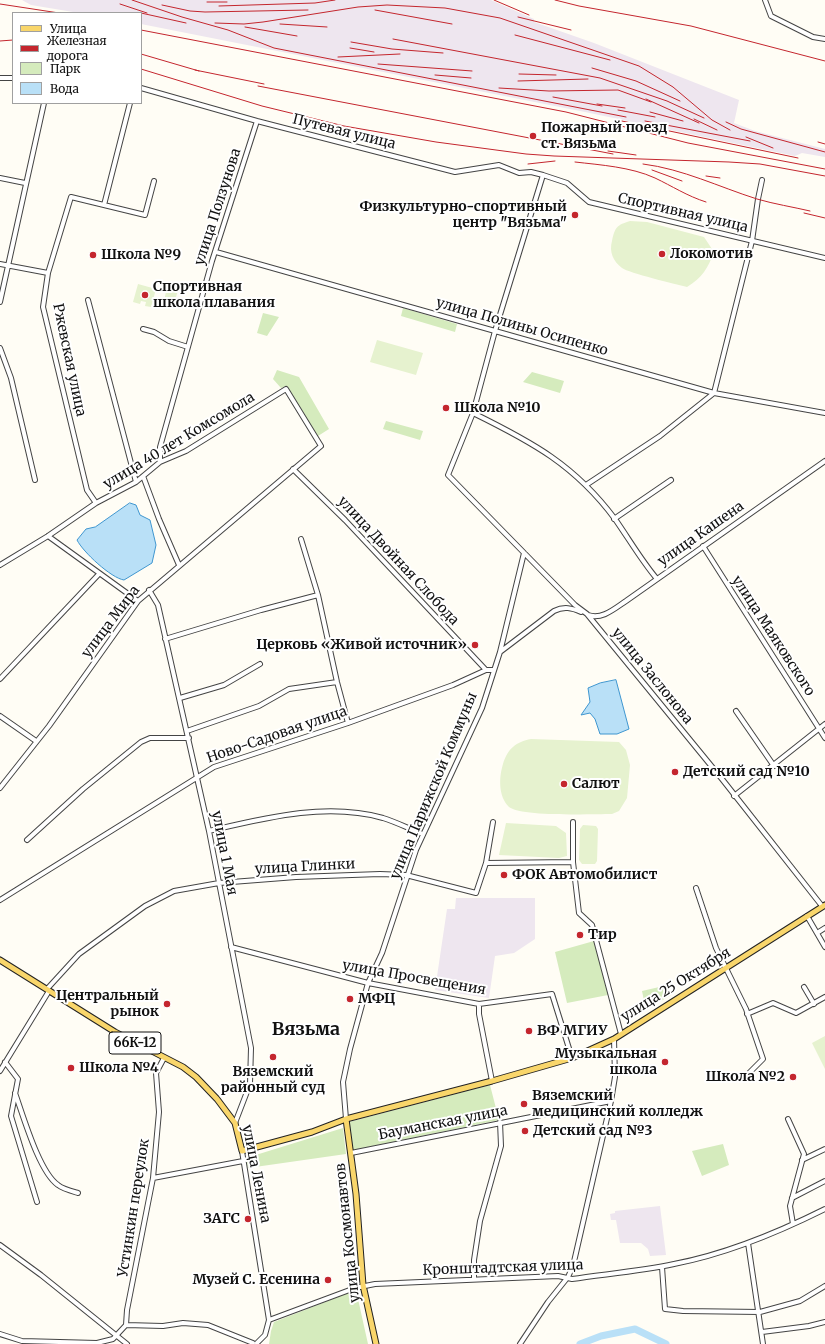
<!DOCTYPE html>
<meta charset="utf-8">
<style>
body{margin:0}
#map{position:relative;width:825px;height:1344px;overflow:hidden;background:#fffdf5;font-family:Merriweather,serif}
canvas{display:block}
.legend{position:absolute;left:12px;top:12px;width:130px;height:92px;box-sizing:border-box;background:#fff;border:1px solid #a0a0a0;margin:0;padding:5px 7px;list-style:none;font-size:12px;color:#111}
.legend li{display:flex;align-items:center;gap:8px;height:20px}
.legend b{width:20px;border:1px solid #a0a0a0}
</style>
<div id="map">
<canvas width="825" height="1344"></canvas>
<ul class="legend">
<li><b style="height:5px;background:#f9d66b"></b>Улица</li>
<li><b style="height:5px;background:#c4262e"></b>Железная дорога</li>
<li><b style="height:11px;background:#d5ebbd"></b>Парк</li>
<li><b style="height:11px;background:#b9e0f7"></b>Вода</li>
</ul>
</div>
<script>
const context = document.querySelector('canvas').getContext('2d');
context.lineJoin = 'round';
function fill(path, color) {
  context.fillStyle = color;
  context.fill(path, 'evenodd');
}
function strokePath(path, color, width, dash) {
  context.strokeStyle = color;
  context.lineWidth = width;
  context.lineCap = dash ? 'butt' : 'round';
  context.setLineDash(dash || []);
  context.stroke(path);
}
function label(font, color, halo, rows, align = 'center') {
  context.font = font + ' Merriweather,serif';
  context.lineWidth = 4;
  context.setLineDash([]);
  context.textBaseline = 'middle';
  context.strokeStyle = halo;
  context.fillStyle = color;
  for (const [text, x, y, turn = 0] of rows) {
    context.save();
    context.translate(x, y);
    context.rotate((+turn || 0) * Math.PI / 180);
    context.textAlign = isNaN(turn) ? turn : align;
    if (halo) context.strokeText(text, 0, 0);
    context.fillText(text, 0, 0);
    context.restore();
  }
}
const industrial = new Path2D(`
 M22 0H491L534 19V22L594 43 739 100 734 123 755 131 825 149V157L802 153 795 156 585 112 141 24V13H79L31 5Z
 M456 898H535V939L514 953 495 956 489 998 435 990 447 909H455Z
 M660 1206 666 1255 650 1256 648 1249 641 1243H620L616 1220H611L610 1214 615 1213V1211Z`);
const green = new Path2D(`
 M403 308 457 324 455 332 401 316Z
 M263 313 279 317 267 336 257 333Z
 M277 370 299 377 329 429 318 436 287 386 281 388 273 379Z
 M532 372 564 381 560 393 523 382Z
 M386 421 423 431 420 440 383 429Z
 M594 941 608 995 567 1003 555 952Z
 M668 985 671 995 646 1010 642 991Z
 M490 1085 499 1120 353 1150 349 1122Z
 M343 1128 346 1154 248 1168 246 1158Z
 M723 1144 729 1165 702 1176 692 1151Z
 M356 1290 368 1344H269L271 1331 274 1322Z`);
const pitch = new Path2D(`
 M630 221 647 222 704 237 714 252C708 268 702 278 687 287 675 284 629 273 622 268 613 261 609 252 612 241 615 227 617 225 630 221Z
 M138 284 156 289 151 307 145 306 146 302 141 301 140 304 133 302Z
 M167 287 178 290 173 308 163 306Z
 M377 340 423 353 416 375 370 362Z
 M531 739 619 742 626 750 630 765 627 798 619 811 612 814C594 814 521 817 509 807 498 796 499 777 503 764 508 748 516 742 531 739Z
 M506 823 556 826 566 833 567 856 559 858 499 855Z
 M583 825 596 826 598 829 597 861 595 864H582L579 860 580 829Z
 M825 1036V1069L812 1043Z`);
const water = new Path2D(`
 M130 503 136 505 140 515 150 520 156 545 152 563 124 580C111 578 83 552 77 540L86 529 95 527Z
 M616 680 629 729 617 734H600L595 719 590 713 581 715 590 702 588 688 600 683Z`);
const river = new Path2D(`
 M580 1344 601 1336 635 1329 666 1344`);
const minor = new Path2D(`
 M765 0 771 16 813 37 825 39
 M0 78H13
 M141 88 257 121 455 172 499 165 519 173 531 172 543 175 567 183 589 202 825 258
 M543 175 495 331 473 413 448 475 575 605 587 614 722 779 822 906
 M0 178 25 183
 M104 205 130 103
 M216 252 714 393 825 413
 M0 264 48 273
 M88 300 136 482
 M0 302 44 103
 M143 329 154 332 169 341 188 347
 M0 348 11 378 35 480
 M473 413C532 442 575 465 615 519 629 539 641 560 657 579
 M160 462V447L212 261 257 121
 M293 469 345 520 486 670
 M143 476 159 519 179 565
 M586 485 660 436 714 393 752 241 758 199 762 180
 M96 503 87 490 43 307 48 273 71 197 145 215 154 181
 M614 519 671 480
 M48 536 138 601
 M301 539 318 595 337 682 348 723
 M703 546 825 738
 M0 565 48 536 96 503 136 482 160 462 186 451 286 389 321 446 138 601 49 726 0 788
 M149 590 158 605 209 831 251 1048 250 1084 235 1123
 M588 615C602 620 614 609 626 601L825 461
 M165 639 261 610 318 595
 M500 652 524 553
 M0 679 99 574
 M180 698 224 685 260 664
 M736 711 774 766
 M0 716 36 741
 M187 731 259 706 289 689 337 682
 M734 796 825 724
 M209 831C265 818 326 802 383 818 396 822 410 829 423 834
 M27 840 83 789 141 742 150 738H189
 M573 862V822
 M486 863 573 862 579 913 592 925 621 1034
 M696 888 716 948 746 1009 763 1059 749 1073
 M0 900 214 767 348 723 453 685 486 670H493
 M807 916 825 947
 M817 933 825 928
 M231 947 368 983 479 1004 552 994 572 1058
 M804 987 814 1004
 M47 989 79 954 145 906 174 891 219 883 296 877 380 874 406 875 476 893 486 863 493 822
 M479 1004V1014L492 1081
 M747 1014 773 1003 796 1013 825 997
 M5 1062 18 1079 11 1116 37 1202
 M0 1071 49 991
 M15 1093C23 1115 39 1172 58 1185 63 1189 71 1191 78 1193
 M346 1119 343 1082 350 1049 368 983 382 953 416 850 482 708 500 652 554 611C564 606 572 608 581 612
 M788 1119 804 1154 790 1206 793 1224
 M242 1151 269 1320 265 1335 257 1343
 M351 1153 611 1101
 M802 1160 825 1149
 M153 1178 243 1161
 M792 1198 825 1181
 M748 1243 763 1344
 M0 1245 41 1275 127 1344
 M662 1267 665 1309 683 1311 760 1312 800 1301 825 1286
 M474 1278V1260L480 1221 501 1146 500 1122
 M269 1320 355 1288 375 1284 558 1276 572 1279C606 1274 641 1271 674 1264 727 1254 777 1233 825 1209
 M126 1325 163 1326 183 1323 208 1325 253 1343
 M762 1332 809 1326 825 1322
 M0 1334 22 1341 97 1343 113 1339 126 1325 127 1310 153 1178 159 1112 156 1073 164 1058
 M520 1344 548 1302 568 1277 573 1266 611 1101 615 1077 614 1039`);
const major = new Path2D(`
 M0 960 115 1032 183 1067 196 1077 217 1099 235 1123 242 1151 312 1132 346 1119 492 1081 572 1058 614 1039 825 905
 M346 1119 356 1194 363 1285 376 1344`);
const rail = new Path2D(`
 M132 0 182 17 228 30 274 48 626 117
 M494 0 529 15
 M555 0 579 6 691 26 825 61
 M207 2H227
 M0 4 59 13
 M120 4 147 13
 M162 5 190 11 205 12 308 10
 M219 6 315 3 335 0
 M375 10 452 24
 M141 13 186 23
 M518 17 571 30
 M215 23 244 24 263 22 358 7 387 5 445 8 500 18 639 66 673 87 712 120 730 130
 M280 24 327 27
 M245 27 297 36
 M141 30 566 112 688 143 825 169
 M515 35 610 60
 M393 39 600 78 667 101 704 118
 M0 41 13 40
 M351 42 392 49 443 53
 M350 48 374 52
 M141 54 199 71
 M338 57 400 54
 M378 64 472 71
 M592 68 636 81 680 101
 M141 69 262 106 344 126 436 142 526 154 554 156 729 162 760 164 825 176
 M195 70 264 84
 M519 74 556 75
 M435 75 471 78
 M518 81 588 79
 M258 86 613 154
 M499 88 549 91 618 90 651 102
 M553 97 602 106
 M646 99 699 123
 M597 104 625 108
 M618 110 655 117
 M650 112 683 121
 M694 119 717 130
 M617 120 798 158
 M645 121 750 141
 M726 122 741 129 825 152
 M746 137 773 148
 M818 142 825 144
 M608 151 636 155
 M575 162C601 165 631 167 655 178 672 186 687 196 706 202
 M528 164 555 161
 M643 164C683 169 719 187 757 199 774 204 793 207 810 211
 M652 170 682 181
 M706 176 720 178
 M804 213 825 218`);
const markers = [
 [533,136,4,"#c4262e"],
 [575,215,4,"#c4262e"],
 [662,254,4,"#c4262e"],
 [93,255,4,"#c4262e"],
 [145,295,4,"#c4262e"],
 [446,408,4,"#c4262e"],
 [475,645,4,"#c4262e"],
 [675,772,4,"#c4262e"],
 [564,784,4,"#c4262e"],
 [504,875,4,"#c4262e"],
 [580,935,4,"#c4262e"],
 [350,999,4,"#c4262e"],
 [167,1004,4,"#c4262e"],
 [529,1031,4,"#c4262e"],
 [273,1057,4,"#c4262e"],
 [665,1062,4,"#c4262e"],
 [71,1068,4,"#c4262e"],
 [793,1077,4,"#c4262e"],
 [524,1104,4,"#c4262e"],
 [525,1131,4,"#c4262e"],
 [248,1219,4,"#c4262e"],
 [328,1280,4,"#c4262e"]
];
const shields = [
 [135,1043,52]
];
const shieldNames = [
 ["66К-12",135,1043]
];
const poiNames = [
 ["Пожарный поезд",541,128],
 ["ст. Вязьма",541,144],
 ["Физкультурно-спортивный",567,207,"right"],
 ["центр \"Вязьма\"",567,223,"right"],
 ["Локомотив",670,254],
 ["Школа №9",101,255],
 ["Спортивная",153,287],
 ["школа плавания",153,303],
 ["Школа №10",454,408],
 ["Церковь «Живой источник»",467,645,"right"],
 ["Детский сад №10",683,772],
 ["Салют",572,784],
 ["ФОК Автомобилист",512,875],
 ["Тир",588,935],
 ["Центральный",159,996,"right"],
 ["рынок",159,1012,"right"],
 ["МФЦ",358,999],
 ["ВФ МГИУ",537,1031],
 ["Музыкальная",657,1054,"right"],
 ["школа",657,1070,"right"],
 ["Школа №4",79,1068],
 ["Вяземский",273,1072,"center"],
 ["районный суд",273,1088,"center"],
 ["Школа №2",785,1077,"right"],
 ["Вяземский",532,1096],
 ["медицинский колледж",532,1112],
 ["Детский сад №3",533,1131],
 ["ЗАГС",240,1219,"right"],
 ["Музей С. Есенина",320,1280,"right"]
];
const streetNames = [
 ["Путевая улица",344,132,14],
 ["улица Ползунова",218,207,-72],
 ["Спортивная улица",683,213,13],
 ["улица Полины Осипенко",522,327,16],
 ["Ржевская улица",69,360,78],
 ["улица 40 лет Комсомола",179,441,-31],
 ["улица Кашена",701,534,-35],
 ["улица Двойная Слобода",398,561,47],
 ["улица Мира",111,622,-53],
 ["улица Маяковского",773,636,57],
 ["улица Заслонова",652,676,51],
 ["Ново-Садовая улица",277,735,-19],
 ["улица Парижской Коммуны",434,786,-67],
 ["улица 1 Мая",224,853,79],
 ["улица Глинки",305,867,-3],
 ["улица Просвещения",414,978,10],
 ["улица 25 Октября",676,985,-32],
 ["Бауманская улица",443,1123,-11],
 ["улица Ленина",256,1174,79],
 ["Устинкин переулок",134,1208,-81],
 ["улица Космонавтов",348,1233,-96],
 ["Кронштадтская улица",503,1268,-2]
];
const districtNames = [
 ["Вязьма",306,1030]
];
fill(industrial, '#eee6ef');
fill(green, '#d5ebbd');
fill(pitch, '#e6f2cf');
fill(water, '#b9e0f7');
strokePath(water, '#3f96cf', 1);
strokePath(river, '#b9e0f7', 7);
strokePath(minor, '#444', 6);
strokePath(major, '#222', 7);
strokePath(minor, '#fff', 4);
strokePath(major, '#f9d66b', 5);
strokePath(rail, '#c4262e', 1);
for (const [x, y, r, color] of markers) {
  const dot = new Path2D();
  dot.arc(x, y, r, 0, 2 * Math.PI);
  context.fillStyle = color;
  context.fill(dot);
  strokePath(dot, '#fff', 1.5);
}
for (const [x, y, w] of shields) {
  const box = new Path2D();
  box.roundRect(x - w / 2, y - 11, w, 22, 3);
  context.fillStyle = '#fff';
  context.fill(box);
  strokePath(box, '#111', 1);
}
label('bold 13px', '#111', null, shieldNames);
label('bold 14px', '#111', '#fff', poiNames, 'left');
label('14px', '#111', '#fff', streetNames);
label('bold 18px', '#111', '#fff', districtNames);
</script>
